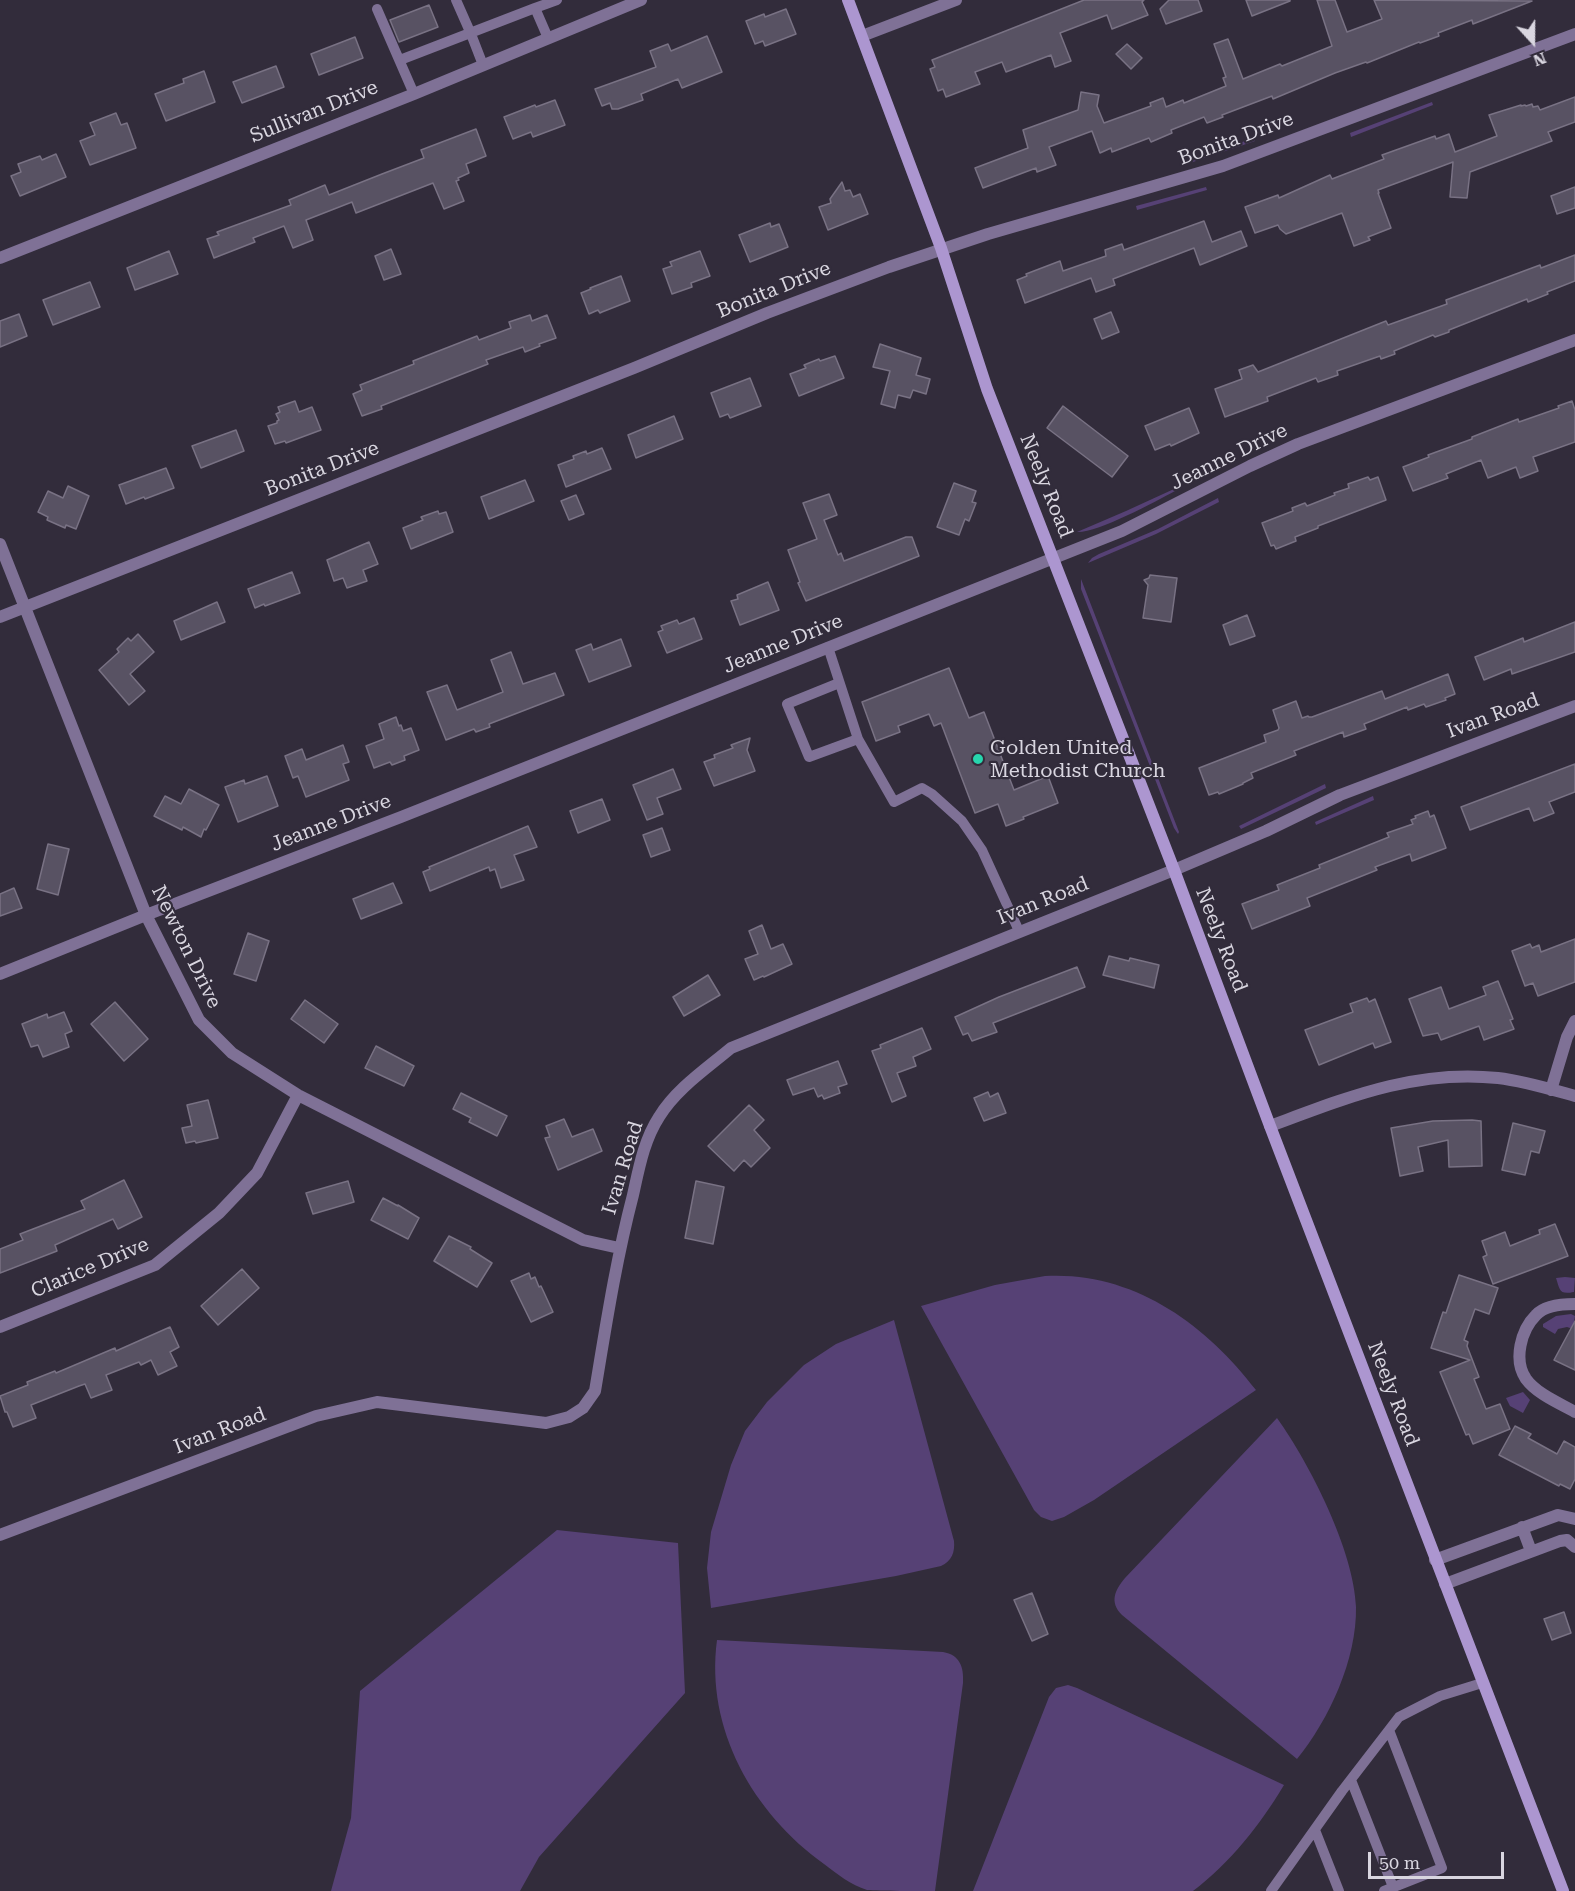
<!DOCTYPE html>
<style>
body{margin:0}
#map{position:relative;width:1575px;height:1891px;overflow:hidden;background:#322c3b;font-family:"Roboto Serif",serif}
canvas{display:block}
.north{position:absolute;left:1503px;top:12px;width:60px;height:60px;-webkit-text-stroke:4px #322c3b;paint-order:stroke;rotate:159deg;font-size:16px;font-weight:700;line-height:24px;text-align:center;color:#d9d6e0}
.north::after{content:'';display:block;margin:auto;width:21px;height:27px;background:#d9d6e0;clip-path:polygon(50% 0,100% 100%,50% 72%,0 100%)}
.scale{position:absolute;left:1368px;top:1852px;width:136px;height:27px;box-sizing:border-box;border:3px solid #d9d6e0;border-top:0;padding-left:8px;font-size:18px;line-height:21px;white-space:nowrap;color:#d9d6e0;-webkit-text-stroke:4px #322c3b;paint-order:stroke}
</style>
<div id="map">
<canvas width="1575" height="1891"></canvas>
<div class="north">N</div>
<div class="scale">50 m</div>
</div>
<script>
const context = document.querySelector('canvas').getContext('2d');
context.lineJoin = 'round';
function fill(path, color) {
  context.fillStyle = color;
  context.fill(path, 'evenodd');
}
function strokePath(path, color, width, dash) {
  context.strokeStyle = color;
  context.lineWidth = width;
  context.lineCap = dash ? 'butt' : 'round';
  context.setLineDash(dash || []);
  context.stroke(path);
}
function label(font, color, halo, rows, align = 'center') {
  context.font = font + ' "Roboto Serif",serif';
  context.lineWidth = 4.5;
  context.setLineDash([]);
  context.textBaseline = 'middle';
  context.strokeStyle = halo;
  context.fillStyle = color;
  for (const [text, x, y, turn = 0] of rows) {
    context.save();
    context.translate(x, y);
    context.rotate((+turn || 0) * Math.PI / 180);
    context.textAlign = isNaN(turn) ? turn : align;
    if (halo) context.strokeText(text, 0, 0);
    context.fillText(text, 0, 0);
    context.restore();
  }
}
const green = new Path2D(`
 M1432 102 1433 105 1351 137 1350 133Z
 M1254 138 1255 141 1184 165 1183 162Z
 M1206 187 1207 190 1137 210 1136 206Z
 M1174 489 1175 491C1155 502 1097 533 1077 532L1126 511Z
 M1218 498 1219 502 1156 534 1088 563 1092 558 1099 554 1158 529Z
 M1081 579 1179 832 1178 834 1174 828 1081 589Z
 M1325 784 1326 788 1241 829 1239 826Z
 M1373 796 1374 800 1316 825 1315 822Z
 M1045 1276C1132 1271 1205 1323 1256 1390L1094 1500 1064 1517 1052 1521 1041 1517 1034 1510 921 1306 995 1285Z
 M1565 1277 1575 1278 1574 1292C1559 1295 1560 1290 1556 1278Z
 M1571 1314 1575 1316 1573 1329 1567 1327 1558 1329 1555 1334 1543 1327V1324L1556 1316Z
 M894 1320 954 1541C955 1552 952 1561 941 1566L896 1576 711 1608 707 1568 711 1532 731 1465 745 1431 767 1402 804 1365 836 1344Z
 M1523 1392 1530 1400 1523 1413 1510 1406 1506 1398Z
 M1277 1418C1310 1464 1354 1551 1356 1607 1357 1659 1329 1720 1297 1759L1122 1615C1109 1602 1115 1590 1125 1578Z
 M557 1530 678 1543 685 1693 539 1857 520 1891H331L351 1818 360 1691Z
 M717 1640 943 1652C960 1655 964 1667 963 1683L935 1891C920 1891 879 1891 867 1890 851 1885 837 1874 824 1864 753 1813 705 1729 717 1640Z
 M1068 1685 1077 1688 1284 1785C1260 1825 1230 1863 1193 1891H973L1049 1697 1056 1688Z`);
const building = new Path2D(`
 M1084 0H1144L1142 2 1148 15 1112 29 1107 15 1060 33 1071 61 1055 67 1051 55 1006 72 1002 62 975 72 980 84 946 97 943 89 938 91 930 69 935 67 932 60Z
 M1169 0H1198L1202 11 1166 24 1160 9Z
 M1246 0H1290V1L1252 16Z
 M1317 0H1335L1347 32 1382 19 1374 0 1532 1 1473 24 1472 20 1438 33 1439 36 1420 43 1419 42 1367 63 1366 62 1335 73 1273 99 1272 96 1222 115 1223 117 1207 123 1204 117 1171 130 1172 133 1151 142 1149 138 1112 152 1111 148 1100 153 1092 131 1049 147 1056 165 1037 172 1036 168 983 188 975 168 1028 148 1023 130 1078 110 1081 92 1099 95 1097 106 1104 123 1151 106 1150 103 1163 98 1166 107 1183 100 1184 103 1226 86 1223 78 1226 77 1214 44 1228 39 1243 79 1280 64 1282 66 1332 46Z
 M429 5 438 27 399 42 390 20Z
 M786 9 796 34 765 46 763 41 755 44 746 21 764 14 765 17Z
 M707 36 722 72 682 88 678 79 641 94 643 100 618 109H612L610 103 602 106 595 89 656 67 650 51 668 44 671 51Z
 M355 37 363 58 319 75 311 54Z
 M1127 44 1142 58 1131 69 1116 54Z
 M276 66 284 87 242 103 233 82Z
 M204 71 215 102 166 121 155 94 184 83 183 79Z
 M1575 97V122L1548 132 1552 141 1470 172 1467 198 1450 197 1453 162 1378 190 1379 193H1378L1391 228 1368 237 1370 240 1354 246 1342 213 1286 234 1280 229 1278 225 1255 233 1245 207 1278 195 1279 198 1330 175 1332 179 1384 159 1382 155 1435 136 1436 139 1449 134 1455 152 1497 136 1489 115 1521 105V106L1525 105 1526 106 1532 104 1533 107 1538 106 1540 110Z
 M555 100 565 125 533 137 531 132 513 139 504 117 535 105 536 107Z
 M116 113 121 125 127 123 136 148 90 165 80 141 95 135 90 123Z
 M476 129 486 156 466 164 469 173 458 178 459 180 456 181 464 201 444 209 433 183 356 213 352 202 306 220 313 240 293 248 284 226 253 238 255 242 214 258 207 239 219 235 217 232 291 205 289 200 325 185 329 195 382 174 424 158 421 150Z
 M56 154 66 177 20 196 11 176 21 172 18 164 40 156 42 160Z
 M842 182 845 191 850 190 853 197 860 194 868 214 828 230 819 207 831 203 830 199Z
 M1575 187V208L1557 214 1551 196Z
 M1204 221 1212 242 1241 231 1247 246 1200 265 1194 248 1113 279 1115 285 1096 292 1091 278 1025 303 1017 280 1027 276 1026 274 1060 261 1063 271 1106 256 1105 250 1122 244 1124 250Z
 M770 223 771 227 779 224 788 247 750 262 739 235Z
 M391 249 401 274 384 280 375 256Z
 M169 251 178 274 135 290 127 268Z
 M700 251 710 276 691 283 692 287 672 294 663 269 672 266 670 262Z
 M1575 255V281L1547 292 1548 294 1528 302 1527 299 1449 330V332L1435 337 1433 335 1394 351 1395 354 1381 359 1380 356 1337 371 1338 375 1318 382 1316 378 1267 397 1268 401 1225 417 1215 389 1242 379 1239 370 1253 365 1258 372 1386 321 1388 325 1447 304 1446 300 1540 265 1541 268Z
 M621 276 630 301 602 312 600 313 598 310 589 314 581 293 591 289 590 288Z
 M90 282 100 307 53 325 43 300Z
 M1111 312 1119 332 1102 339 1094 319Z
 M19 314 27 336 0 347V321Z
 M530 315 532 321 547 315 556 338 539 344 540 346 525 352 523 347 486 360 488 364 381 406 382 409 362 416 353 394 362 390 360 385 414 364 413 361 477 336 479 340 511 328 509 322Z
 M880 344 921 358 916 375 930 379 926 394 913 390 910 398 898 395 895 408 881 404 890 371 873 367Z
 M835 356 844 378 799 396 790 374 806 368 804 365 819 359 820 361Z
 M750 378 761 406 730 418 728 414 720 417 711 393Z
 M295 401 299 412 312 407 321 430 286 443 285 441 275 444 268 426 277 423V421L279 420 276 414 280 412 278 407Z
 M1572 401 1575 410V442L1533 457 1538 471 1520 478 1516 467 1488 478 1481 460 1446 474 1448 478 1413 491 1403 467 1429 457 1428 455 1472 439V437L1518 419 1519 422 1559 408 1558 406Z
 M1063 406 1128 456 1112 477 1047 428Z
 M1189 408 1199 433 1171 446 1170 444 1155 450 1145 426Z
 M674 416 683 439 636 458 628 435Z
 M236 430 244 451 201 468 192 446Z
 M602 448 611 469 566 487 558 465 574 459 573 456 586 451 587 454Z
 M166 468 174 488 145 499 144 497 126 504 119 485Z
 M1368 477 1370 480 1378 477 1386 500 1318 526V528L1295 537 1296 541 1276 549 1274 545 1271 546 1262 523 1293 511 1292 508 1305 503 1307 506 1335 495 1334 493 1349 488 1348 484Z
 M525 480 534 501 489 519 481 497Z
 M954 483 976 491 972 502 976 503 969 521 965 519 959 535 937 527Z
 M68 486 89 496 76 529 66 525 65 528 47 520 48 517 38 512 48 491 63 498Z
 M829 494 837 515 824 520 838 555 841 553 844 561 906 537H912L919 556 806 601 798 583 800 582 788 550 817 539 803 503Z
 M576 495 584 514 569 520 561 501Z
 M438 511 439 514 446 512 453 532 411 549 403 528 423 520 421 517Z
 M369 542 378 564 363 570 367 581 347 588 343 578 334 581 327 560Z
 M292 572 300 593 265 606 264 604 255 608 248 589Z
 M1150 575 1177 578 1171 622 1143 618 1148 585 1144 580 1149 578Z
 M768 582 779 610 740 625 731 601 738 599 737 595Z
 M217 602 225 622 181 640 174 621Z
 M1247 615 1255 636 1230 645 1223 625Z
 M694 618 702 639 667 653 658 632 663 630 661 626 677 620 679 624Z
 M1575 622V652L1512 674 1511 669 1484 680 1475 657 1523 638 1524 642Z
 M138 634 154 652 130 674 145 691 129 705 99 670 119 652 117 649 128 638 131 641Z
 M621 639 631 666 589 682 576 650 591 644 593 650Z
 M511 652 523 684 555 673 564 695 489 724 490 727 476 732 474 729 446 740 427 692 447 685 457 710 503 692 491 660Z
 M949 668 969 718 984 712 1014 790 1048 776 1058 803 1023 817 1024 819 1006 826 998 804 975 813 941 723 934 726 929 714 898 726 900 732 876 741 862 702Z
 M1448 674 1455 694 1445 698 1446 700 1426 707 1424 704 1408 710 1407 707 1364 724 1366 729 1344 737 1343 732 1294 751 1296 755 1251 773 1253 778 1243 783V784L1219 794 1218 792 1209 795 1199 768 1266 742 1264 735 1278 730 1279 728 1273 710 1296 701 1302 718 1308 716 1309 717H1312L1382 691 1385 699Z
 M396 717 399 726 401 725 403 731 411 728 419 750 404 756 405 760 392 765 390 762 374 768 366 746 384 739 379 724Z
 M750 738 747 750 755 771 714 786 704 762 715 758 714 755 733 748 731 745Z
 M343 745 349 762 343 764 349 780 306 797 298 776 293 778 285 756 302 749 306 760Z
 M1575 764V792L1549 802 1554 813 1534 821 1529 808 1470 830 1461 807Z
 M673 769 681 789 657 798 663 814 647 820 633 785Z
 M267 776 278 806 238 822 225 787 244 780 245 784Z
 M189 789 219 805 206 830 204 829 201 837 183 827 182 830 154 816 165 796 181 804Z
 M602 799 610 820 578 833 570 811Z
 M1428 811 1430 817 1434 815 1446 848 1412 861 1410 854 1375 867 1377 870 1307 898 1310 906 1252 929 1242 904 1279 890 1277 885 1320 868 1319 865 1389 837 1387 833 1413 824 1411 820 1416 818 1415 816Z
 M528 826 537 847 514 855 524 880 501 888 495 869 490 871 489 867 430 891 423 872 430 869 429 867Z
 M662 828 670 850 651 857 643 835Z
 M48 844 69 849 58 895 37 889Z
 M393 883 402 903 361 919 353 899Z
 M14 888 22 908 0 916V894Z
 M762 925 771 949 783 944 792 964 764 977 763 976 754 980 745 959 758 954 749 931Z
 M248 933 269 941 256 981 234 974Z
 M1575 939V982L1538 996 1533 983 1525 986 1512 951 1530 944 1532 948 1539 945 1541 952Z
 M1109 956 1129 961 1130 958 1159 965 1154 988 1103 975Z
 M1077 967 1085 987 993 1023 997 1032 972 1041 968 1033 963 1035 955 1017 999 997Z
 M708 975 720 995 684 1016 673 997Z
 M1498 981 1513 1019 1510 1020 1514 1029 1484 1040 1479 1026 1441 1040 1438 1033 1423 1036 1409 999 1441 987 1449 1009 1486 995 1483 987Z
 M1367 998 1369 1002 1375 999 1391 1042 1375 1048 1373 1043 1319 1065 1305 1030 1353 1012 1350 1004Z
 M305 1000 338 1024 324 1043 291 1019Z
 M115 1002 148 1039 124 1061 91 1024Z
 M64 1012 72 1031 65 1034 69 1047 43 1057 38 1045 31 1047 22 1024 47 1014 48 1018Z
 M922 1028 931 1049 913 1057 916 1066 897 1073 906 1096 892 1102 872 1051 881 1048 880 1045Z
 M376 1046 414 1066 404 1086 365 1068Z
 M838 1061 847 1084 838 1087 840 1093 824 1099 822 1095 818 1097 814 1088 793 1095 787 1080Z
 M988 1092 990 1097 998 1093 1006 1113 984 1121 974 1098Z
 M461 1093 507 1116 497 1136 469 1122 471 1118 453 1109Z
 M208 1100 218 1138 196 1143 195 1141 186 1143 182 1128 192 1126 187 1105Z
 M749 1105 764 1120 754 1130 770 1148 751 1167 744 1160 734 1171 708 1146Z
 M564 1119 572 1137 593 1129 602 1151 558 1170 545 1138 550 1137 546 1126Z
 M1472 1120 1481 1121 1482 1166 1449 1167 1448 1140 1418 1147 1423 1171 1400 1176 1391 1128 1433 1121Z
 M1513 1123 1545 1131 1539 1153 1531 1151 1525 1175 1502 1170Z
 M124 1180 142 1217 118 1229 113 1219 55 1245 57 1251 0 1273V1249L23 1240 20 1234 85 1209 81 1201Z
 M348 1181 354 1202 313 1214 306 1193Z
 M696 1181 724 1187 713 1244 685 1238Z
 M383 1198 398 1206V1205L419 1218 408 1239 371 1220Z
 M1555 1224 1568 1256 1493 1284 1483 1257 1487 1255 1482 1241 1505 1232 1510 1246 1540 1234 1539 1230Z
 M449 1236 471 1247 470 1249 492 1263 477 1287 434 1261Z
 M242 1269 259 1288 218 1325 201 1306Z
 M529 1273 531 1279 535 1277 539 1287 541 1286 553 1312 531 1322 511 1281Z
 M1459 1275 1498 1288 1489 1314 1475 1309 1464 1340 1468 1342 1467 1346 1479 1377 1474 1379 1486 1409 1500 1404 1510 1429 1473 1444 1469 1434 1466 1435 1440 1372 1470 1360 1431 1348 1443 1312 1446 1313Z
 M1575 1321V1370L1554 1360Z
 M170 1327 179 1347 170 1352 177 1366 158 1375 151 1360 141 1365 139 1362 106 1375 112 1390 91 1398 85 1384 79 1386 31 1405 36 1418 13 1427 7 1412H5L0 1396 28 1385 27 1382 55 1371 56 1373 115 1348 116 1351Z
 M1515 1426 1531 1434 1528 1438 1557 1454 1564 1441 1575 1447V1479L1570 1489 1560 1484 1559 1486 1499 1455Z
 M1032 1593 1048 1634 1032 1641 1014 1600Z
 M1564 1612 1571 1633 1552 1640 1544 1619Z`);
const lane = new Path2D(`
 M456 0 471 34 483 65
 M377 9 414 94
 M548 38 535 8 557 0
 M400 60 535 8
 M828 647 858 739 809 757 787 704 839 683
 M858 739 894 802 922 788 932 794 962 821 982 850 1019 931
 M1351 1780 1393 1887
 M1315 1830 1339 1891
 M1271 1891 1342 1791 1399 1717 1440 1696 1482 1683
 M1384 1891 1442 1868 1389 1730`);
const street = new Path2D(`
 M862 36 956 0
 M0 258 414 94 641 0
 M0 544 146 915 199 1020 232 1053 298 1095 583 1240 619 1248
 M0 617 634 368 767 313 889 267 988 234 1223 166 1575 34
 M0 974 146 915 401 817 1054 558 1122 531 1250 466 1298 444 1575 340
 M1551 1090 1567 1037 1575 1021
 M1270 1126C1346 1098 1415 1069 1498 1078 1524 1081 1550 1089 1575 1096
 M1575 1304C1563 1304 1545 1305 1536 1315 1521 1330 1513 1360 1526 1379 1537 1394 1559 1403 1575 1412
 M0 1327 155 1265 219 1213 257 1173 298 1095
 M1522 1527 1531 1551
 M0 1535 316 1416 377 1402 546 1423 569 1417 583 1408 595 1391C606 1325 616 1260 633 1195 639 1168 644 1140 659 1117 676 1089 706 1069 731 1048L1174 870 1266 831 1340 795 1575 706
 M1435 1560 1558 1515 1575 1519
 M1445 1584 1560 1541 1567 1540 1575 1547`);
const secondary = new Path2D(`
 M848 0 941 248 987 389 1174 870 1270 1126 1563 1891`);
const markers = [
 [978,759,6,"#27d5ad"]
];
const streetNames = [
 ["Sullivan Drive",314,112,-22],
 ["Bonita Drive",1236,139,-20],
 ["Bonita Drive",774,290,-22],
 ["Jeanne Drive",1229,457,-26],
 ["Bonita Drive",322,469,-21],
 ["Neely Road",1046,486,68],
 ["Jeanne Drive",783,644,-22],
 ["Ivan Road",1493,716,-20],
 ["Jeanne Drive",331,823,-21],
 ["Ivan Road",1043,901,-22],
 ["Neely Road",1221,940,69],
 ["Newton Drive",186,947,64],
 ["Ivan Road",623,1168,-73],
 ["Clarice Drive",90,1268,-23],
 ["Neely Road",1393,1394,69],
 ["Ivan Road",220,1431,-21]
];
const poiNames = [
 ["Golden United",990,748],
 ["Methodist Church",990,771]
];
fill(green, '#564175');
fill(building, '#585263');
strokePath(building, '#797284', 1.5);
strokePath(lane, '#7f7196', 10);
strokePath(street, '#7f7196', 12);
strokePath(secondary, '#ac96d0', 12);
for (const [x, y, r, color] of markers) {
  const dot = new Path2D();
  dot.arc(x, y, r, 0, 2 * Math.PI);
  context.fillStyle = color;
  context.fill(dot);
  strokePath(dot, '#322c3b', 2);
}
label('20px', '#d9d6e0', '#322c3b', streetNames);
label('20px', '#d9d6e0', '#322c3b', poiNames, 'left');
</script>
